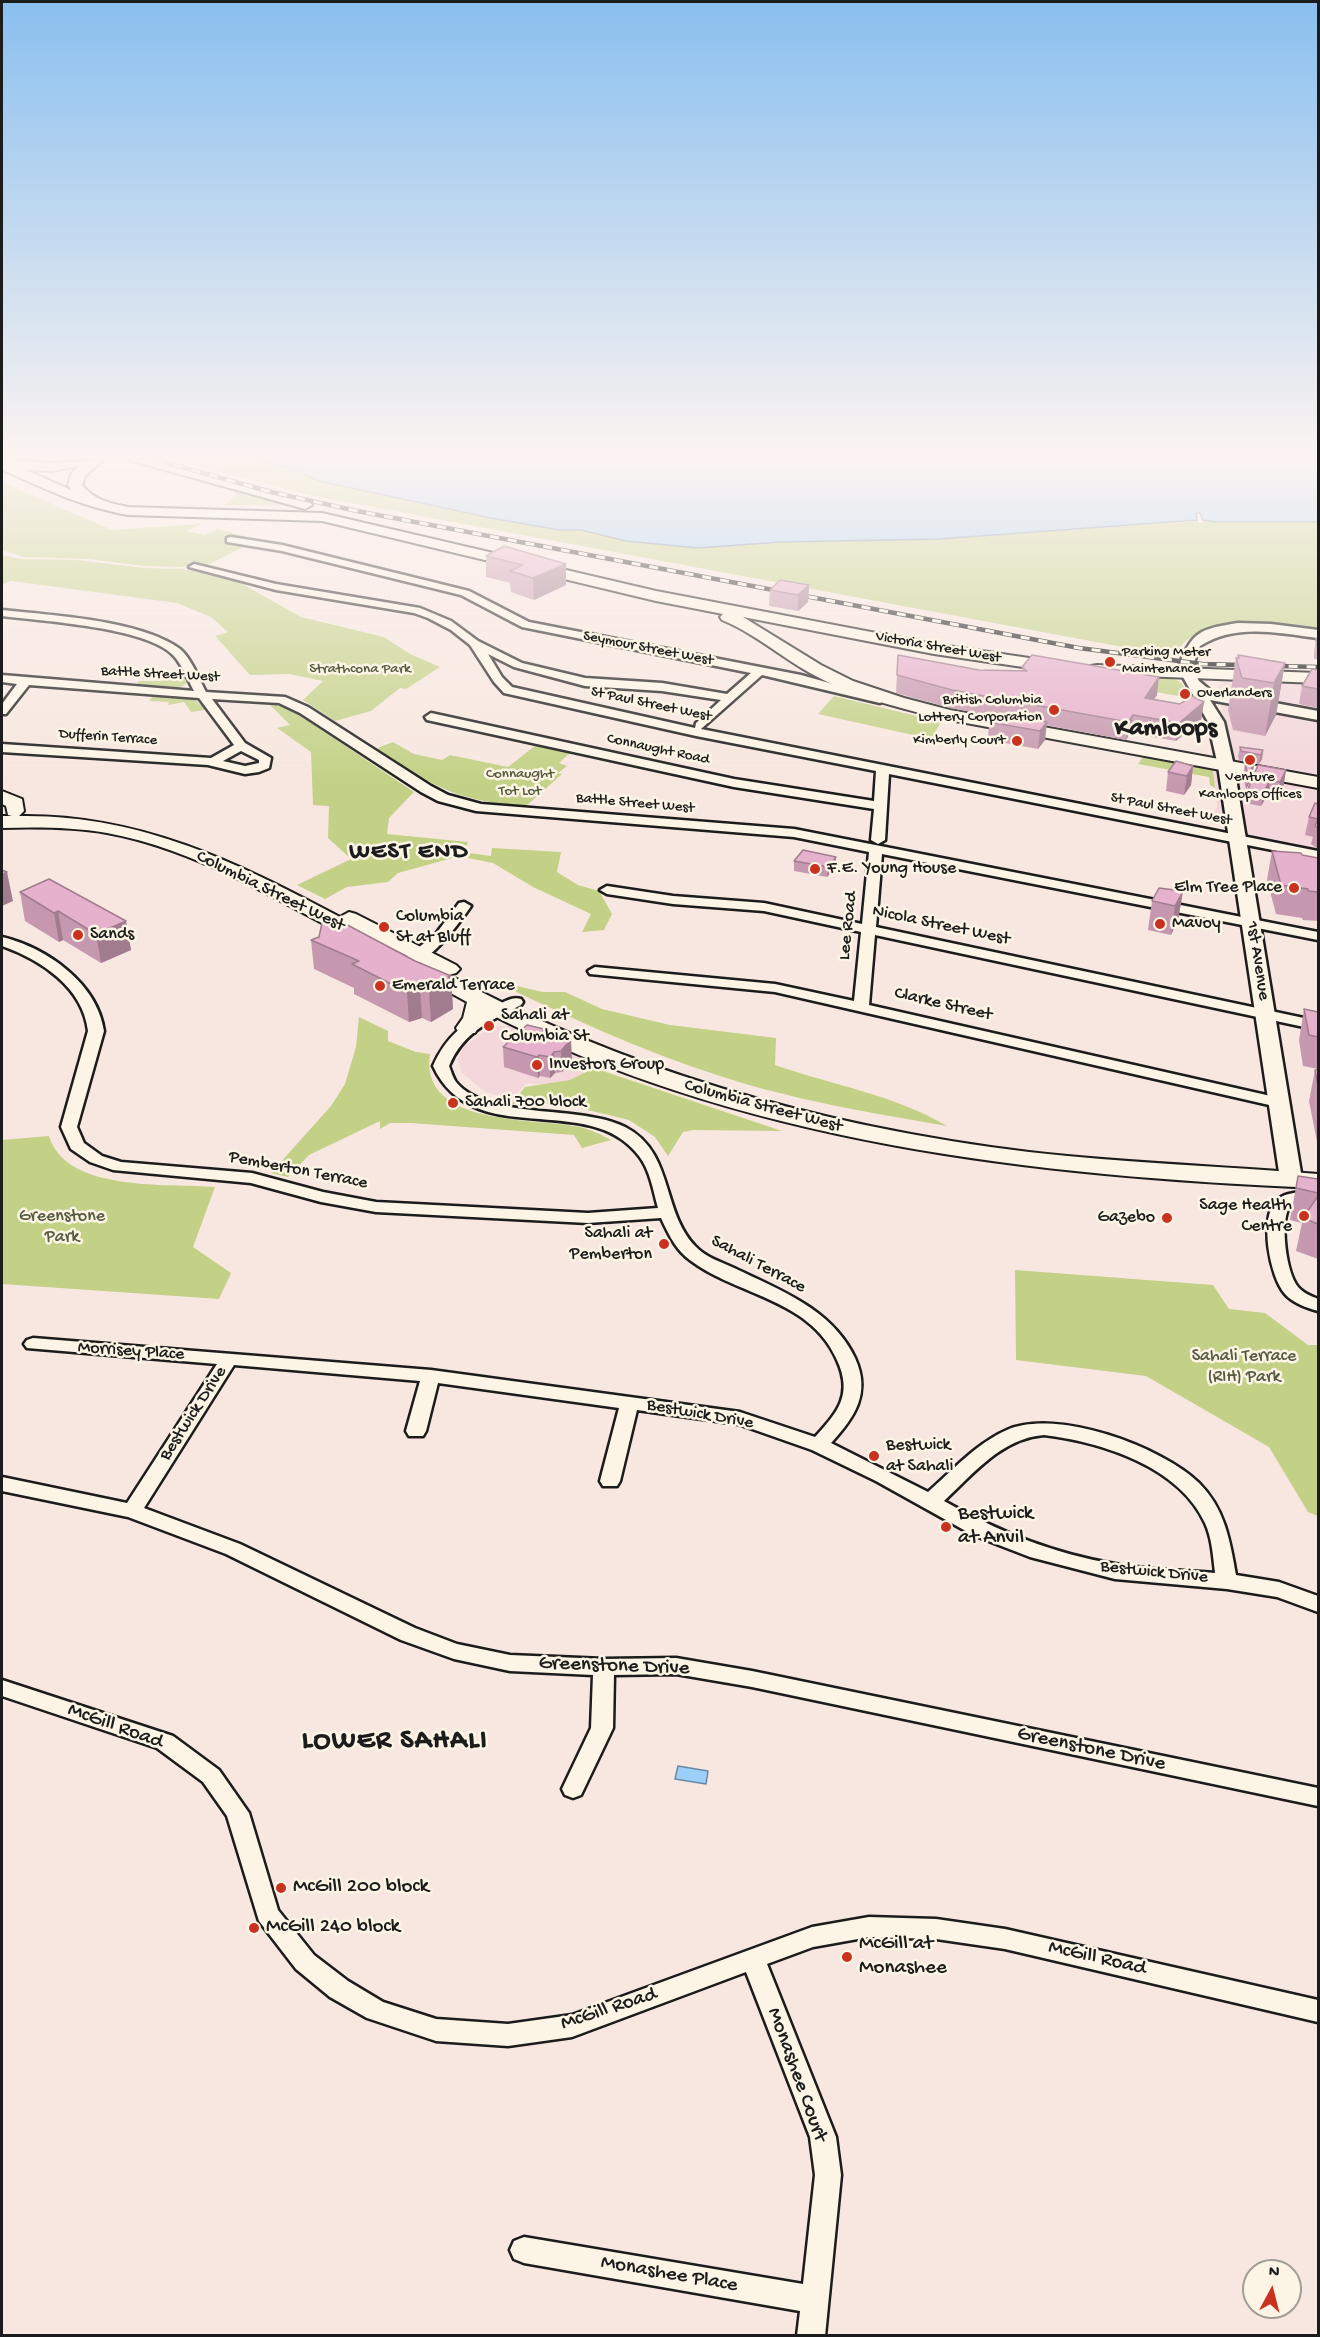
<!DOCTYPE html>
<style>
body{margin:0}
#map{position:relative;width:1320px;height:2337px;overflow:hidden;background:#f8e7e0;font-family:"Gochi Hand",sans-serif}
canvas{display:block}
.frame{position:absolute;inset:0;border:3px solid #1c1c1c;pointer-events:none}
.north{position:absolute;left:1242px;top:2259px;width:60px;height:60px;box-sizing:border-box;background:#fcf5e5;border:2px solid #a29e95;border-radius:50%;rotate:7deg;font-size:16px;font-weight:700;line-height:24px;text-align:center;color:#1c1c1c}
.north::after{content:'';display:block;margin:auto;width:21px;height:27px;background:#c8321e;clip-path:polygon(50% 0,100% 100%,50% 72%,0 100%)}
</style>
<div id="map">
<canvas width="1320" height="2337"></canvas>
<div class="frame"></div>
<div class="north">N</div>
</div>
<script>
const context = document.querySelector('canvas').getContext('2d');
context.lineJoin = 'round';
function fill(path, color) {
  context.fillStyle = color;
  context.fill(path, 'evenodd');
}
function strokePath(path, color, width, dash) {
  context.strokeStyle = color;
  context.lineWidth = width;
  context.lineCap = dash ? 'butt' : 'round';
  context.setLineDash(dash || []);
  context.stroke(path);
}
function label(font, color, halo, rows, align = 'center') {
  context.font = font + ' "Gochi Hand",sans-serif';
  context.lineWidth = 5;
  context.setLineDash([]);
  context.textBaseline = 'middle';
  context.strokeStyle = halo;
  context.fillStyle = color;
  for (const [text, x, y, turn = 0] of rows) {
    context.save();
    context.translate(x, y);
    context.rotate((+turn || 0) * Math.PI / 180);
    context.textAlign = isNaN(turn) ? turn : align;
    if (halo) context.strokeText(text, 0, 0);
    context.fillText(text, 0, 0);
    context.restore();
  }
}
const built = new Path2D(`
 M1238 679 1318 682V849L1257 837 1209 822 1217 807 1213 770 1234 763 1217 688 1221 683Z
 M511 1025 597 1065 571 1080 546 1085 526 1083 513 1099 485 1092 462 1073 458 1059 463 1047 491 1027Z`);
const green = new Path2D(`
 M173 460H255L286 467 319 481 491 518 560 530H581L626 541 698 548 780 542 939 539 1197 521 1195 513 1199 523H1204L1203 520 1318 522V630C1288 627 1186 615 1178 654L1144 651 314 496Z
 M2 482 112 530 201 524 186 531 204 535 218 529 258 540 207 565 238 573 234 575 197 563 182 567 144 566 88 559 24 557 2 550 4 545 2 543Z
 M235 491H238L289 505H224L235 496Z
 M2 555 22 559 77 560 144 568 182 569 230 577 301 617 384 637 410 654 440 667 406 689 400 688 371 711 335 721 303 700 323 681 289 674 250 675 215 636 228 632 211 617 177 603 11 581 2 585Z
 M1021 668 1062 672 1168 676 1180 682 1195 699Z
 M168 676H183L187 683C177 693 150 687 136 686L139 681H163Z
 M154 695C173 696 194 692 205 710L191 712 184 702 168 705 169 702 149 701Z
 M834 696 941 722 931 739 818 714Z
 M268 703 289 708 414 792 389 818 387 834 468 842 463 855 398 873 388 882 347 887 325 899 297 885 351 859 328 838 329 806 313 805 311 752 277 728 290 725Z
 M393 742 414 754 442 760 450 755 508 767 536 745 571 752 559 763 567 766 558 773 562 774 526 806C455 801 434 786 375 749Z
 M1143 757 1213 770 1215 788 1210 785 1209 777 1138 764Z
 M492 848 561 852 557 872 578 885 599 891 612 914 604 930 582 932 591 914 533 887 493 863 468 858 469 853 491 856Z
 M494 981 543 992H565L602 1009 670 1025 776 1038 775 1065C832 1085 895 1095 947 1126 871 1113 793 1100 720 1076 642 1051 568 1017 494 981Z
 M359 1017 388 1031V1041L416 1052 430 1054C419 1123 525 1119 568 1125 584 1127 597 1132 611 1140L582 1148 574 1135 411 1123H390L380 1129V1121L309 1155 288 1177 271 1173 331 1106 345 1084 356 1047Z
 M594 1068 782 1131 693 1130 683 1132 668 1156 655 1137 629 1120 563 1104H511L525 1087 570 1080Z
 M49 1136C66 1193 168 1183 215 1187L193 1247 231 1273 219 1299 2 1284V1140Z
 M1015 1270 1213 1285 1229 1309 1265 1313 1308 1345H1318V1516L1308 1512 1269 1447 1146 1376 1016 1360Z`);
const water = new Path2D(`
 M255 460H1318V522H1217L1203 520 1200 513H1196L1197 520 939 539 780 542 698 548 626 541 581 530H560L491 518 319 481 286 467Z
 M678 1766 708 1771 706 1784 675 1779Z`);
const minor = new Path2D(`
 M231 537 282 545 469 591 529 622 801 675 886 699 880 703 762 675 701 729 1318 851V859L889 774 885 840 878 844 871 840 874 809 734 787 427 720 425 717 431 713 734 779 874 801 876 771 696 736 504 693 494 682 470 645 451 630 428 618 414 613 276 590 189 567 194 564 276 584 420 608 451 621 478 641 522 663 585 678 662 683 727 694 751 673 522 627 461 595 282 551 227 542V538ZM488 654 514 667 585 686 662 691 721 700 696 723 695 728 512 687 502 677Z
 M2 610C50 615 141 620 180 649 191 658 199 679 206 692L285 697 308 707 431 786 448 795 481 804 794 829 1318 932V940L882 854 876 927 1318 1021V1030L875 935 869 1005 1284 1099 1286 1102 1278 1107 775 992 590 974 588 971 595 967 775 984 854 1001 861 932 764 911 673 904 607 894 600 890 607 886 673 896 764 903 862 924 869 852 794 837 476 811 438 801 421 792 300 713 279 703 212 699 245 743 271 758 269 768 259 772 245 774 208 765 2 752V744L211 758 234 745 199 698 29 685 6 714H2V704L17 684 2 682V675L194 691C188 680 182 664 173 655 146 627 41 621 2 616ZM241 751 259 760V763L245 766 223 761Z
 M464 902 471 906C460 922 425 971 403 965L401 962 403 959 435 935 459 903Z
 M2 937C47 948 97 983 104 1031L77 1127 84 1143 102 1156 121 1162 252 1173 323 1192 376 1202 588 1213 658 1208C653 1190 650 1170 639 1156 589 1089 473 1153 433 1066 446 1036 466 1021 494 1007 503 1003 511 996 521 999L523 1002 521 1005C490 1021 463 1032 449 1066 451 1071 453 1078 456 1082 488 1121 580 1104 625 1127 674 1152 661 1210 695 1246 705 1257 721 1262 734 1268 780 1290 832 1309 855 1358 871 1393 855 1417 831 1443L928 1492C953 1470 977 1443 1007 1430 1057 1408 1162 1447 1199 1483 1225 1509 1230 1541 1236 1575L1279 1582 1318 1596V1612L1277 1597 1227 1589 1115 1579 1030 1557 973 1535 876 1481 812 1450 738 1424 637 1410 620 1481 617 1486H603L600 1481 619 1408 438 1383 426 1431 423 1436H409L406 1431 420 1381 234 1365 144 1508 240 1544 415 1628 457 1644 510 1655 604 1659 676 1658 752 1671 1318 1788V1806L752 1687 676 1674 614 1675 613 1728 581 1795 573 1798 565 1795 562 1789 591 1728 593 1675 510 1671 454 1659 401 1640 226 1554 128 1517 2 1491V1477L127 1503 217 1364 27 1348 24 1344 27 1340 33 1338 431 1370 740 1412 815 1437C838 1412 853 1395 837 1360 809 1296 732 1296 685 1256 674 1246 667 1231 661 1218L588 1223 376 1212 321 1202 251 1183 113 1170 90 1162 71 1149 61 1127 88 1031C83 987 41 960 2 946ZM1044 1435C1101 1442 1179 1466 1205 1523 1212 1538 1213 1556 1215 1573 1182 1570 1147 1570 1115 1564 1054 1554 997 1531 944 1501 973 1474 1002 1438 1044 1435Z
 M1302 1192 1318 1196V1206L1302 1202 1289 1207C1280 1224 1286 1272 1298 1287 1303 1293 1311 1296 1318 1299V1311C1307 1308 1293 1303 1285 1294 1270 1277 1259 1219 1276 1201 1283 1194 1292 1193 1302 1192Z
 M2 1680 173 1736 219 1770 249 1813 278 1910 314 1955 348 1981 383 2002 436 2019 508 2024 572 2015 812 1927 869 1917 936 1919 1005 1929 1318 2000V2022L1005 1949 936 1939 869 1937 813 1947 767 1964 836 2137 841 2175 825 2336H797L800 2311 524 2263 514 2259 510 2250 514 2241 524 2237 803 2284 815 2175 810 2137 746 1972 572 2037 508 2046 436 2041 367 2018 330 1997 296 1969 259 1921 227 1816 203 1782 157 1748 2 1696Z`);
const tertiary = new Path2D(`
 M1238 623 1271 624 1318 630V638C1278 633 1236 623 1200 646L1192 668 1199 681 1211 691 1318 711V720L1210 700 1224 722 1234 766 1302 1179 1298 1183H1284L1280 1179 1218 766 1208 722 1178 668C1192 631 1200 629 1238 623Z`);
const secondary = new Path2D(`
 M2 460 53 463 103 460 85 476 82 485C94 500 110 503 128 507L322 513 656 591 934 644 1063 663 1065 667 1057 672 934 654 743 617 821 665 853 681 904 698 950 710 1318 777V788L950 720C902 709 853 697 810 673 780 656 754 633 722 620L720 617 723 614 656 601 322 521 128 515C83 507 47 490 5 471L2 468ZM79 466 71 474 68 485 71 490 26 470 53 471Z
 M129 460H153L310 502 312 505 305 509Z
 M1097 665 1318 673V683L1091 674 1089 670 1091 666Z
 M2 791 22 799 24 811 19 816C140 814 236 862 340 917L349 912 356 914 456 965 460 969 456 973 449 975C630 1073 825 1127 1029 1152 1125 1163 1222 1166 1318 1174V1188C1035 1176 742 1144 486 1012L475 1033H459L456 1028 463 1018 467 1002 418 975 414 971 418 967 425 965 372 938 362 943 355 941C276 899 195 849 107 833 72 827 37 827 2 828V816H12L8 815 6 806 2 804Z`);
const rail = new Path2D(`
 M157 460 271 492 357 511 1079 648 1202 664 1318 667`);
const wall = new Path2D(`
 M486 556 566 564V585L534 600 511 592 510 583 486 577Z
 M809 585 808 602 798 611 769 606 770 590Z
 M1318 638V659H1314V652L1316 639Z
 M1238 655 1285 663 1276 715 1265 736 1233 730 1228 710 1236 658H1237Z
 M1022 667 1157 695 1154 699 1180 704 1204 702 1201 720 1176 741 1130 733 1126 740 1046 725 1045 740 1038 749 988 740 989 722 994 716 950 708 896 693 897 675 979 670 1022 671Z
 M1318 670V708L1299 704 1302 686Z
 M1240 747 1263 750 1262 759 1259 764 1239 760 1238 756Z
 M1245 763 1254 764 1252 778 1246 789 1243 776Z
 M1258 765 1284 784 1278 796 1268 794 1261 806 1245 803 1248 789Z
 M1193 766 1191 785 1184 795 1166 791 1168 772Z
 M1318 804V849L1311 844 1313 837 1305 835 1309 817Z
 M1272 851 1318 858V921L1303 920 1302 918 1276 914 1267 880Z
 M836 857V867L827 877 794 871V861Z
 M1183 891 1178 920 1171 935 1148 930 1152 901Z
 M20 892 126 921 131 950 101 963 63 940 59 942 25 921Z
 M319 937 415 961 451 976 453 1009 431 1022 422 1018 409 1022 354 994V988L314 969 311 940Z
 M1304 1009 1318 1012V1069L1303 1066 1299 1040Z
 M545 1033 572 1060 562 1072 555 1073 550 1078 540 1076 538 1078 504 1067 503 1047Z
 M1315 1070H1318V1142H1317L1309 1101Z
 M1298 1176 1318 1179V1259L1296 1251 1302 1223 1290 1220Z`);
const shadedWall = new Path2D(`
 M566 564V585L534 600 533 578Z
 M809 585 808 602 798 611V595Z
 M1285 663 1276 715 1265 736 1274 683Z
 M1159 677 1157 695 1143 716 1145 698Z
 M1204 702 1201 720 1176 741 1179 723Z
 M1133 715 1130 733 1126 740 1128 722Z
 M1047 722 1045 740 1038 749 1040 731Z
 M1263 750 1262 759 1259 764 1261 755Z
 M1254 764 1252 778 1246 789 1248 775Z
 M1193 766 1191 785 1184 795 1187 776Z
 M1286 770 1284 784 1278 796 1280 782Z
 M1270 780 1268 794 1261 806 1264 792Z
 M836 857V867L827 877 828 867Z
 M7 872 13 901 2 906V875Z
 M1183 891 1178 920 1171 935 1175 906Z
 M58 911 63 940 59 942 54 913Z
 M126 921 131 950 101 963 96 934Z
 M451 976 453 1009 431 1022 429 992Z
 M420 988 422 1018 409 1022 407 992Z
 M571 1039 572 1060 562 1072 561 1051Z
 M554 1052 555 1073 550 1078V1057Z
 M539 1055 540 1076 538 1078 537 1057Z`);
const building = new Path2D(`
 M504 546 566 564 533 578 510 571 523 565 486 556Z
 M780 580 809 585 798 595 770 590Z
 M1318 638V646H1317L1316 639Z
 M898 655 979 670 1027 671 1022 667 1032 655 1159 677 1145 698 1180 704 1192 696 1204 702 1179 723 1133 715 1128 722 952 690 897 675Z
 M1238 655 1285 663 1274 683 1242 678 1236 658H1239Z
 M1312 669 1318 670V689L1302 686Z
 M997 713 1047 722 1040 731 989 722Z
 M1240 747 1263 750 1261 755 1241 751Z
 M1176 761 1193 766 1187 776 1168 772Z
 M1245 763 1254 764 1248 775Z
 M1258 765 1286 770 1280 782 1270 780 1264 792 1248 789Z
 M1315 803 1318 804V828L1315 826 1318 819 1309 817Z
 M803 850 836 857 828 867 794 861Z
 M1272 851 1301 853 1302 855 1318 858V892L1308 891V889L1281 885Z
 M2 870 7 872 2 875Z
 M49 879 126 921 96 934 58 911 54 913 20 892Z
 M1159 888 1183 891 1175 906 1152 901Z
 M340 921 415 961 451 976 448 977 451 979 429 992 420 988 407 992 352 964 359 961 311 940 319 937 322 923Z
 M1304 1009 1318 1012V1037L1309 1035Z
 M527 1025 544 1029 542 1032 571 1039 561 1051 554 1052 550 1057 539 1055 537 1057 503 1047Z
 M1315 1070H1318V1086Z
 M1298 1176 1318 1179V1193L1296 1188Z
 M1318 1196V1224L1303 1218Z`);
const markers = [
 [1110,662,6,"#c8321e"],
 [1185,694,6,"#c8321e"],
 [1054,710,6,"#c8321e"],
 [1017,741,6,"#c8321e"],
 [1250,760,6,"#c8321e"],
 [815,869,6,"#c8321e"],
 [1294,888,6,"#c8321e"],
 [1160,924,6,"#c8321e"],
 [384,927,6,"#c8321e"],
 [78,935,6,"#c8321e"],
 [380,986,6,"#c8321e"],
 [489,1026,6,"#c8321e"],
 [537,1065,6,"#c8321e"],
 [453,1103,6,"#c8321e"],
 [1304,1216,6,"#c8321e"],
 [1167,1218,6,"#c8321e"],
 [664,1244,6,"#c8321e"],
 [874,1456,6,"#c8321e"],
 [946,1527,6,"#c8321e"],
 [281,1888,6,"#c8321e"],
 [254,1928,6,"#c8321e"],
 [847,1957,6,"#c8321e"]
];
const farStreetnames = [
 ["Victoria Street West",938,648,10],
 ["Seymour Street West",648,649,11],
 ["Battle Street West",160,675,3],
 ["St Paul Street West",651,705,12],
 ["Dufferin Terrace",108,738,4],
 ["Connaught Road",658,750,12],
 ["Battle Street West",635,804,5],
 ["St Paul Street West",1171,810,11]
];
const farPoinames = [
 ["Parking Meter",1122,653],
 ["Maintenance",1122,670],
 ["Overlanders",1197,694],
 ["British Columbia",1042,701,"right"],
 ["Lottery Corporation",1042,718,"right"],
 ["Kimberly Court",1005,741,"right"],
 ["Venture",1250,778,"center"],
 ["Kamloops Offices",1250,795,"center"]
];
const farParknames = [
 ["Strathcona Park",360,670],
 ["Connaught",520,775],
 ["Tot Lot",520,792]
];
const poiNames = [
 ["F.E. Young House",827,869],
 ["Elm Tree Place",1282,888,"right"],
 ["Columbia",396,917],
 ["St at Bluff",396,938],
 ["Mavoy",1172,924],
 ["Sands",90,935],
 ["Emerald Terrace",392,986],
 ["Sahali at",501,1016],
 ["Columbia St",501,1037],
 ["Investors Group",549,1065],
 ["Sahali 700 block",465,1103],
 ["Sage Health",1292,1206,"right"],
 ["Centre",1292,1227,"right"],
 ["Gazebo",1155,1218,"right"],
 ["Sahali at",652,1234,"right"],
 ["Pemberton",652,1255,"right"],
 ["Bestwick",886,1446],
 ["at Sahali",886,1467]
];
const streetNames = [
 ["Columbia Street West",270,892,26],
 ["Lee Road",849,926,-84],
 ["Nicola Street West",941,926,12],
 ["1st Avenue",1257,961,81],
 ["Clarke Street",943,1005,13],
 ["Columbia Street West",763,1107,15],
 ["Pemberton Terrace",298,1171,11],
 ["Sahali Terrace",758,1265,28],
 ["Morrisey Place",131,1352,4],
 ["Bestwick Drive",194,1414,-57],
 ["Bestwick Drive",700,1415,10],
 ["Bestwick Drive",1154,1573,6]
];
const parkNames = [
 ["Greenstone",62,1217],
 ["Park",62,1238],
 ["Sahali Terrace",1244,1357],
 ["(RIH) Park",1244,1378]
];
const nearPoinames = [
 ["Bestwick",958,1515],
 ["at Anvil",958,1539],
 ["McGill 200 block",293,1888],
 ["McGill 240 block",266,1928],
 ["McGill at",859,1945],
 ["Monashee",859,1969]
];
const nearStreetnames = [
 ["Greenstone Drive",614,1667,2],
 ["McGill Road",115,1727,20],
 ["Greenstone Drive",1091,1750,12],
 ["McGill Road",1097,1959,13],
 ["McGill Road",609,2010,-18],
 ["Monashee Court",796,2075,70],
 ["Monashee Place",669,2275,10]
];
const districtNames = [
 ["WEST END",409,853]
];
const farTownnames = [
 ["Kamloops",1166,730]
];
const nearDistrictnames = [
 ["LOWER SAHALI",395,1743]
];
fill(built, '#f3d7da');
fill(green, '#c2d185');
fill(water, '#9cd0fa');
strokePath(water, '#6988a1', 1.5);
strokePath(minor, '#1c1c1c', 5);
strokePath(tertiary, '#1c1c1c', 5);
strokePath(secondary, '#1c1c1c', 4);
fill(minor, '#fcf5e5');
fill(tertiary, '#fcf5e5');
fill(secondary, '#fcf5e5');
strokePath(rail, '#1c1c1c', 4.5);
strokePath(rail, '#fcf5e5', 3, [9]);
fill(wall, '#c698af');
fill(shadedWall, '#a17c8f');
fill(building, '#e6b1cc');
strokePath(building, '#a17c8f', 1.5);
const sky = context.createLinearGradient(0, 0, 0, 788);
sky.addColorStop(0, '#89bfef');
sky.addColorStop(0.58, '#fcf4f1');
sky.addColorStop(1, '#fcf4f100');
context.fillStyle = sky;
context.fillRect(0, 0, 1320, 788);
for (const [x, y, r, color] of markers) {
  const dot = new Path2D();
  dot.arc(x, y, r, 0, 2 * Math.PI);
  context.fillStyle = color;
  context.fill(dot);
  strokePath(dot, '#fcf5e5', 2);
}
label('15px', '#1c1c1c', '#fcf5e5', farStreetnames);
label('15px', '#1c1c1c', '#fcf5e5', farPoinames, 'left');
label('15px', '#565b41', '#fcf5e5', farParknames);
label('18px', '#1c1c1c', '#fcf5e5', poiNames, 'left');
label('18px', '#1c1c1c', '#fcf5e5', streetNames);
label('18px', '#565b41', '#fcf5e5', parkNames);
label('21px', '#1c1c1c', '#fcf5e5', nearPoinames, 'left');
label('21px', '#1c1c1c', '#fcf5e5', nearStreetnames);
context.letterSpacing = '1.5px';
label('bold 24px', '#1c1c1c', '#fcf5e5', districtNames);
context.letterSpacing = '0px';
label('bold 26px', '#1c1c1c', '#fcf5e5', farTownnames);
context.letterSpacing = '1.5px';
label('bold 28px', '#1c1c1c', '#fcf5e5', nearDistrictnames);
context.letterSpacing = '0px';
</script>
